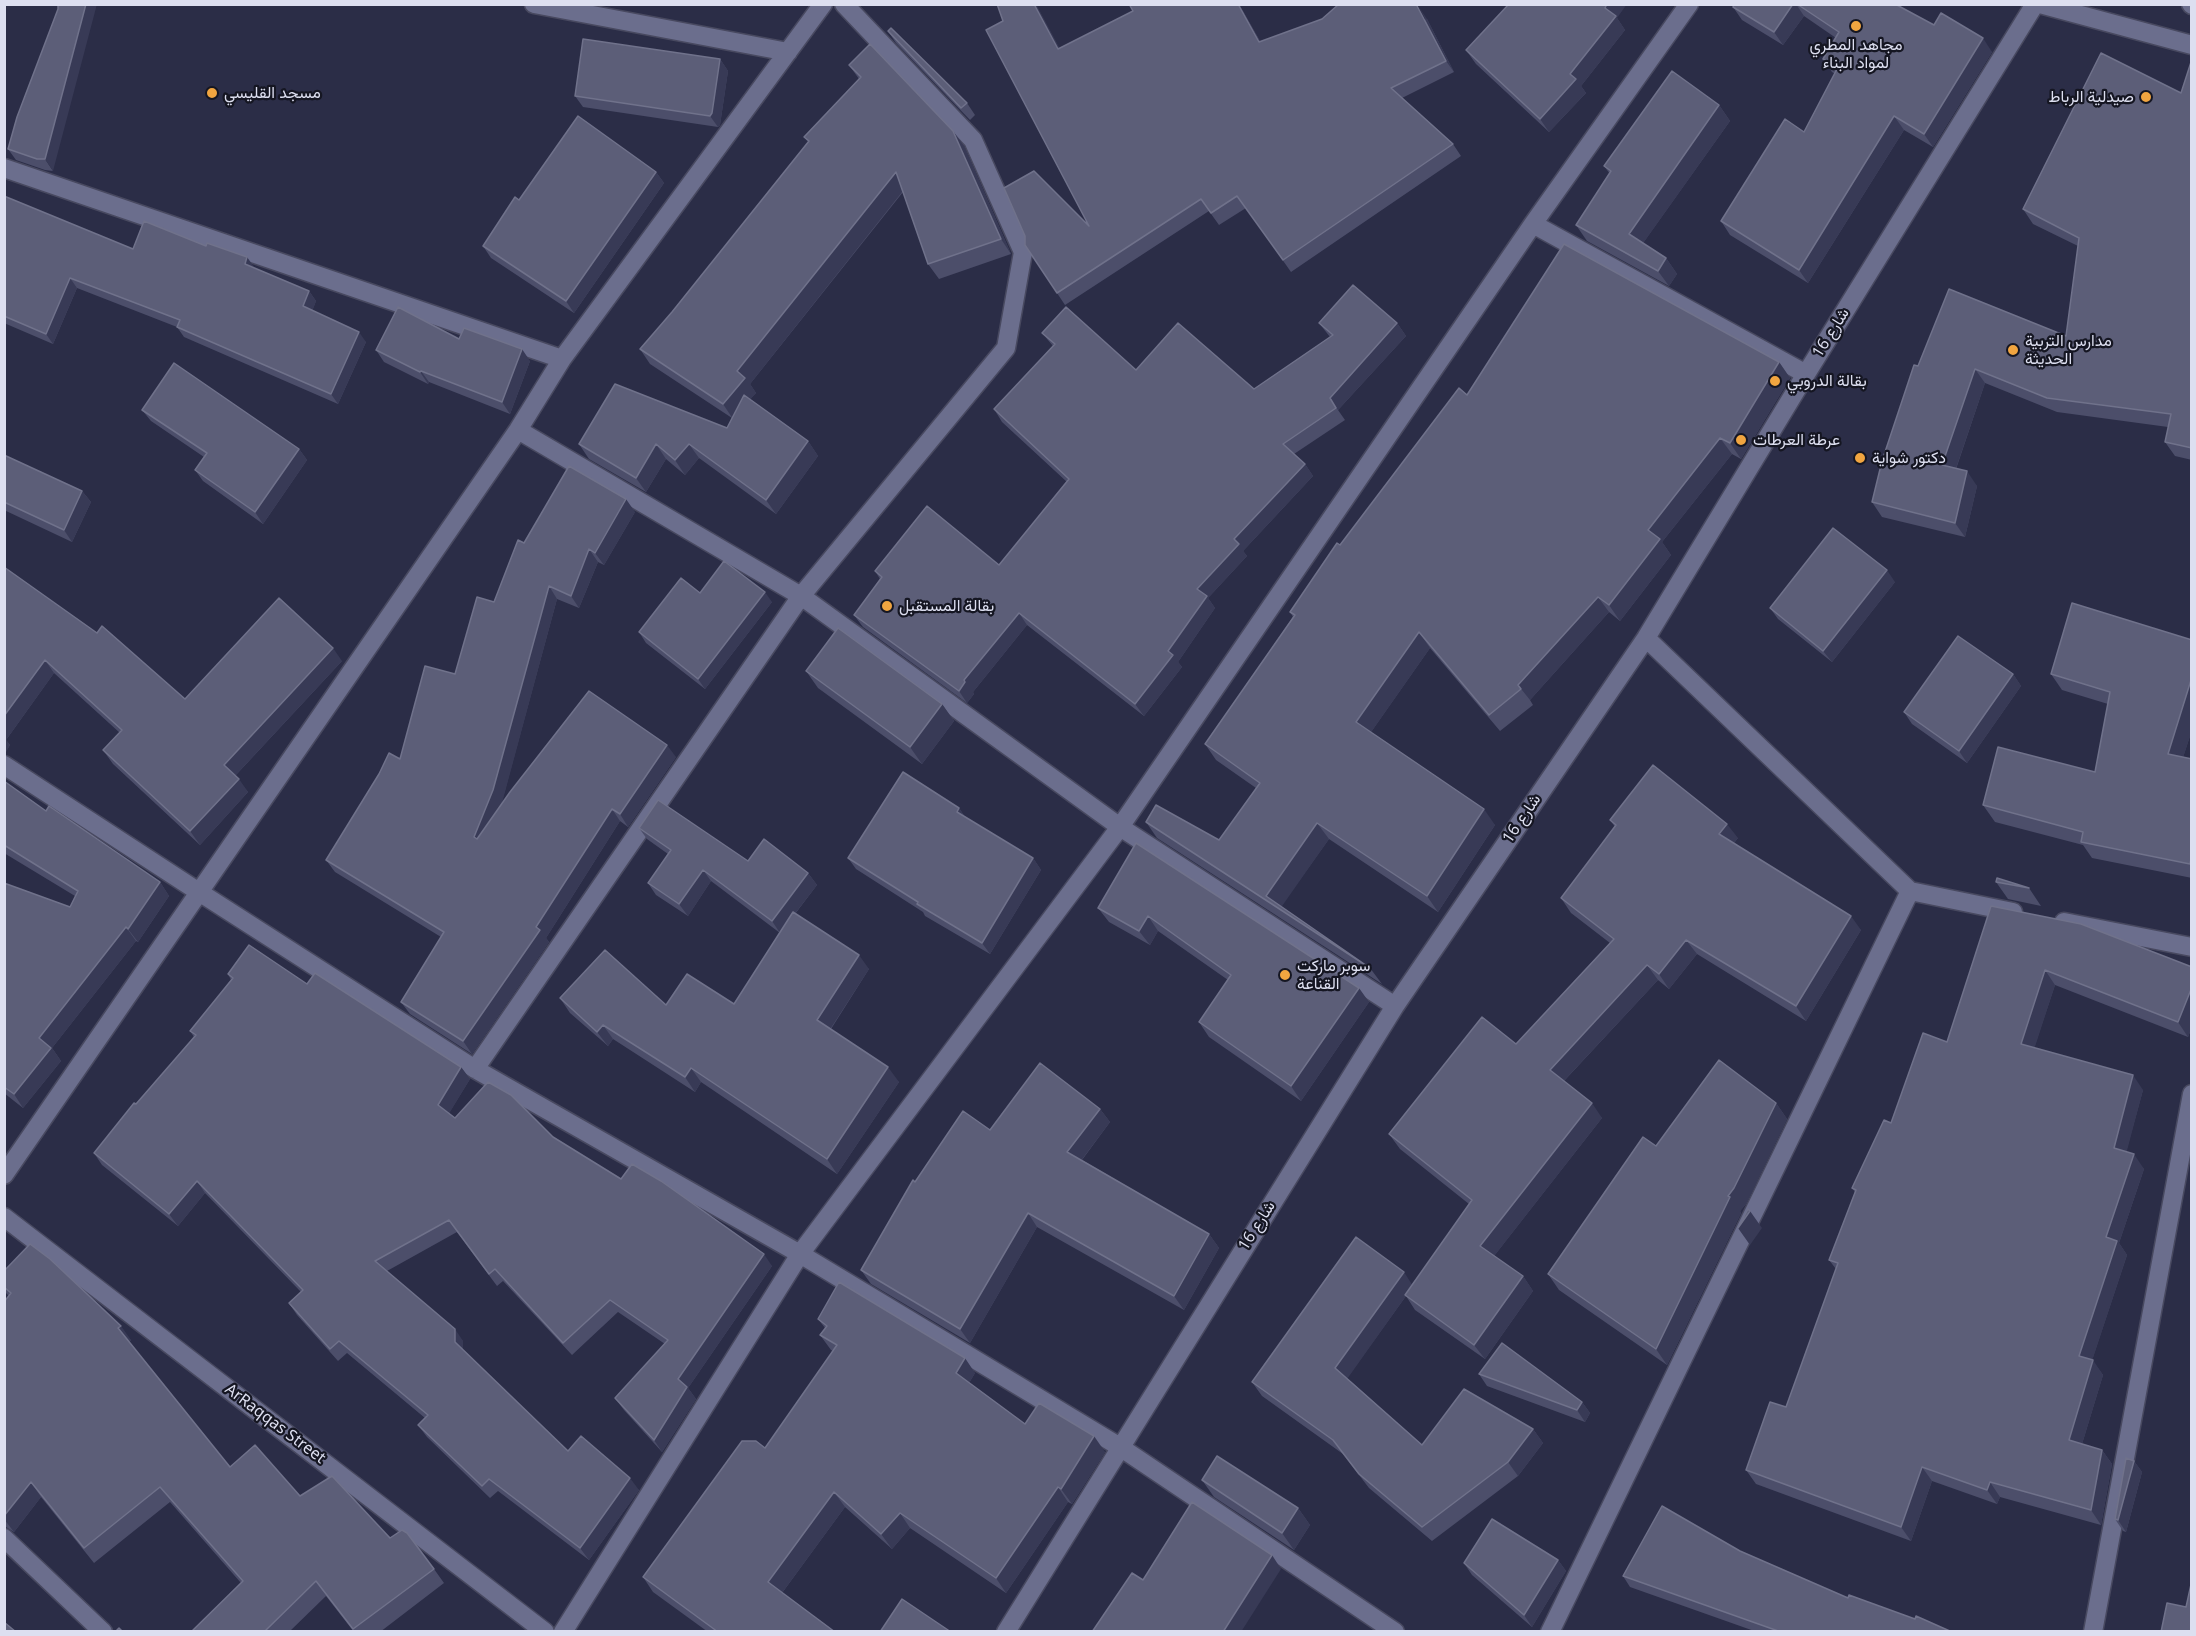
<!DOCTYPE html>
<meta charset="utf-8">
<style>
body{margin:0}
#map{position:relative;width:2196px;height:1636px;overflow:hidden;background:#2b2d47;font-family:"Noto Sans",sans-serif}
canvas{display:block}
.frame{position:absolute;inset:0;border:6px solid #dddff0;pointer-events:none}
</style>
<div id="map">
<canvas width="2196" height="1636"></canvas>
<div class="frame"></div>
</div>
<script>
const context = document.querySelector('canvas').getContext('2d');
context.lineJoin = 'round';
function strokePath(path, color, width, dash) {
  context.strokeStyle = color;
  context.lineWidth = width;
  context.lineCap = dash ? 'butt' : 'round';
  context.setLineDash(dash || []);
  context.stroke(path);
}
function fill(path, color) {
  context.fillStyle = color;
  context.fill(path, 'evenodd');
}
function label(font, color, halo, rows, align = 'center') {
  context.font = font + ' "Noto Sans",Vazirmatn,sans-serif';
  context.lineWidth = 4.5;
  context.setLineDash([]);
  context.textBaseline = 'middle';
  context.strokeStyle = halo;
  context.fillStyle = color;
  for (const [text, x, y, turn = 0] of rows) {
    context.save();
    context.translate(x, y);
    context.rotate((+turn || 0) * Math.PI / 180);
    context.textAlign = isNaN(turn) ? turn : align;
    if (halo) context.strokeText(text, 0, 0);
    context.fillText(text, 0, 0);
    context.restore();
  }
}
const minor = new Path2D(`
 M534 4 788 52
 M2040 4 2192 45
 M2191 4 2192 5
 M4 168 562 359
 M1533 224 1806 374
 M518 430 801 596 1120 827 1395 1006
 M1646 638 1910 891 2013 912
 M4 765 199 892 475 1069 800 1254 1120 1447 1395 1632
 M2064 922 2192 947
 M475 1069 801 596 1006 348 1023 252 973 140 844 4
 M4 1175 518 430 562 359 823 4
 M4 1217 545 1632
 M4 1538 103 1632
 M563 1632 800 1254 1120 827 1533 224 1689 4
 M1006 1632 1395 1006 1646 638 1806 374 2035 4
 M1550 1632 1910 891
 M2093 1632 2192 1094`);
const wall = new Path2D(`
 M1129 4H1239L1260 41 1427 19 1454 72 1402 98 1453 144 1461 156 1291 272 1246 208 1219 225 1209 211 1065 305 1057 293 1089 226 1060 48 1133 11Z
 M1734 4H1895L1934 25 1992 52 1933 147 1904 130 1808 283 1730 235 1721 221 1804 132 1835 74 1832 72 1823 59 1836 38 1804 16 1783 45 1742 20 1733 7Z
 M1617 18 1625 30 1581 86 1586 93 1549 132 1476 64 1466 50Z
 M888 31 967 103 975 115 970 120 896 43Z
 M720 59 728 71 720 125 718 127 583 107 575 96Z
 M2192 59V460L2175 456 2165 442 2168 427 2057 412 1985 383 1956 469 1977 486 1965 537 1882 517 1872 502 1918 366 2066 336 2078 246 2033 224 2023 209 2181 93Z
 M849 65 953 131 964 146 1011 254 939 279 928 264 903 192 750 384 756 393 750 399 808 441 818 456 776 514 699 458 685 475 666 459 646 492 589 459 579 444 727 428 732 418 650 364 640 349 672 312 808 142 804 137 859 79Z
 M1719 105 1730 121 1643 243 1666 258 1677 274 1669 286 1587 241 1576 225 1610 174 1604 166Z
 M17 117 53 171 45 170 16 160 8 149Z
 M656 172 664 183 574 313 491 258 483 246 519 200Z
 M4 196 133 249 254 268 309 291 316 301 312 311 366 342 338 404 184 337 177 327 77 288 53 344 4 323Z
 M1319 323H1397L1406 336 1338 410 1345 420 1294 454 1305 464 1313 476 1243 551 1247 556 1208 598 1215 608 1178 662 1182 667 1144 716 1027 625 973 692 974 694 967 703 863 627 854 615 880 579 875 571 999 565 1067 482 1002 422 994 409 1053 346 1042 333 1136 370 1254 389 1330 337Z
 M459 339 530 361 510 414 429 382 428 384 384 362 376 350Z
 M1779 362 1790 378 1741 459 1732 454 1662 542 1671 555 1620 621 1609 612 1530 700 1533 705 1500 731 1430 648 1371 732 1495 825 1438 912 1329 839 1281 906 1370 968 1382 984 1157 838 1146 822 1219 840 1256 788 1216 760 1205 744 1293 617 1290 612 1340 545 1467 395Z
 M142 410 299 449 307 460 263 524 203 481 195 470 204 457 151 421Z
 M4 455 82 491 91 502 72 542 4 510Z
 M635 512 604 565 598 562 579 608 557 599 501 805 676 757 628 827 620 821 546 938 549 942 472 1054 410 1014 401 1002 441 937 335 872 326 860 400 759 455 674 494 602 524 543Z
 M4 567 185 699 342 661 235 776 248 792 200 845 113 764 103 750 120 733 54 673 6 740 10 745 4 754Z
 M1895 582 1832 662 1778 619 1770 608Z
 M700 593 772 602 705 689 646 643 639 632Z
 M2192 640V730L2183 757 2192 759V878L2092 858 2083 845 1995 822 1983 805 2095 772 2108 704 2062 690 2051 674Z
 M806 671 942 704 954 721 922 764 818 688Z
 M2013 674 2021 686 1967 763 1912 724 1904 712Z
 M4 781 46 811 160 882 169 896 138 942 136 941 52 1048 61 1061 23 1108 4 1093V883L70 907 75 896 4 853Z
 M959 808 965 817 1033 858 1041 870 990 954 925 916 923 912 856 869 848 858Z
 M1610 820 1738 838 1734 843 1861 930 1806 1021 1697 954 1669 989 1658 980 1564 1081 1602 1118 1494 1256 1523 1276 1533 1291 1485 1359 1415 1310 1406 1296 1347 1378 1422 1445 1533 1429 1543 1443 1518 1476 1432 1541 1369 1488 1343 1454 1262 1396 1252 1382 1412 1285 1469 1204 1400 1149 1389 1134 1516 1044 1610 943 1571 913 1561 898 1615 827Z
 M639 828 748 861 808 873 817 885 795 914 869 969 831 1029 899 1082 837 1174 701 1082 695 1092 613 1039 608 1046 570 1013 560 998 666 1005 734 1004 780 933 711 881 688 916 656 895 648 883 668 854 647 839Z
 M1136 843 1369 1002 1301 1101 1209 1037 1199 1022 1228 980 1158 931 1150 945 1109 922 1098 908Z
 M1996 882 2029 888 2041 906 2008 899Z
 M1991 906 2192 967V1027L2188 1037 2055 985 2034 1048 2143 1090 2126 1152 2144 1169 2119 1243 2127 1255 2092 1360 2103 1375 2082 1444 2102 1450 2112 1464 2101 1525 2000 1497 1997 1504 1932 1481 1911 1541 1756 1484 1746 1470 1786 1407 1836 1269 1829 1260 1855 1192 1852 1188 1891 1123 1947 1042Z
 M228 974 307 984 461 1067 470 1079 449 1113 455 1118 553 1137 621 1179 772 1266 688 1388 696 1399 662 1452 624 1410 615 1398 665 1344 618 1312 572 1355 503 1281 497 1286 457 1232 387 1271 463 1341V1350L568 1451 639 1490 589 1560 498 1491 490 1498 427 1437 418 1425 425 1418 347 1353 338 1361 297 1315 289 1303 301 1292 205 1193 178 1226 102 1165 94 1153 194 1037 190 1031 231 980Z
 M1776 1103 1787 1119 1746 1204 1740 1211 1741 1213 1667 1365 1559 1290 1548 1274 1656 1146Z
 M1100 1109 1110 1122 1082 1160 1209 1234 1219 1248 1184 1310 1037 1227 970 1343 871 1284 861 1270 915 1182 990 1130Z
 M4 1271 131 1340 129 1342 230 1467 300 1496 390 1538 434 1569 444 1583 380 1632H354L326 1596 289 1632H191L241 1583 170 1502 94 1563 41 1497 14 1532 6 1527 4 1528V1302L9 1296 4 1291Z
 M818 1319 975 1373 969 1383 1025 1424 1105 1452 1072 1504 1068 1502 1006 1593 910 1528 892 1549 845 1507 782 1593 835 1632H708L653 1592 643 1577 765 1448 833 1351 831 1350 820 1335 825 1328Z
 M1479 1374 1582 1402 1590 1413 1585 1422 1487 1386Z
 M2134 1461 2142 1472 2126 1532 2123 1531 2115 1519Z
 M1202 1480 1298 1508 1310 1525 1294 1550 1214 1497Z
 M1740 1551 1848 1598 1952 1632H1757L1630 1587 1623 1576Z
 M1558 1560 1566 1571 1532 1627 1472 1575 1464 1563Z`);
const shadedWall = new Path2D(`
 M86 4H97L53 171 45 159Z
 M1034 4H1036L1066 60 1058 49Z
 M1238 4H1239L1267 54 1259 42Z
 M1607 4H1627L1617 18 1625 30 1581 86 1586 93 1549 132 1540 119 1570 74Z
 M1793 4H1796L1804 16 1783 45 1774 32Z
 M1419 7 1427 19 1454 72 1446 61Z
 M1983 38 1992 52 1933 147 1924 134Z
 M720 59 728 71 720 125 718 127 710 116Z
 M1719 105 1730 121 1639 249 1629 234Z
 M1894 116 1904 130 1808 283 1799 270Z
 M953 131 964 146 1011 254 1001 239Z
 M656 172 664 183 574 313 566 301Z
 M896 172 906 187 750 384 756 393 733 419 723 404 737 371Z
 M247 257 254 267 245 264Z
 M1666 258 1677 274 1669 286 1658 271Z
 M70 278 77 288 53 344 46 334Z
 M309 291 316 301 310 317 303 306Z
 M1397 323 1406 336 1338 410 1330 398Z
 M359 332 366 342 338 404 331 394Z
 M522 349 530 361 510 414 502 402Z
 M1779 362 1790 378 1741 459 1730 443Z
 M1975 369 1985 383 1952 480 1942 465Z
 M421 371 429 382 428 384 420 372Z
 M1720 438 1732 454 1662 542 1671 555 1620 621 1609 605 1648 530Z
 M808 441 818 456 776 514 766 500Z
 M656 444 666 459 646 492 636 478Z
 M689 444 699 458 685 475 675 460Z
 M299 449 307 460 263 524 255 512Z
 M1305 464 1313 476 1243 551 1247 556 1208 598 1215 608 1178 662 1182 667 1144 716 1135 704 1168 651 1197 589 1234 539Z
 M1967 471 1977 486 1965 537 1955 523Z
 M82 491 91 502 72 542 64 530Z
 M626 499 635 512 604 565 595 553Z
 M589 549 598 562 579 608 571 596Z
 M1887 570 1895 582 1832 662 1823 651Z
 M549 586 557 599 502 803 483 849 474 837Z
 M765 592 772 602 705 689 698 679Z
 M1598 597 1609 612 1530 700 1518 685Z
 M1019 613 1027 625 973 692 974 694 967 703 959 691 964 680Z
 M1419 632 1430 648 1367 738 1356 722Z
 M333 648 342 661 233 778 224 765Z
 M45 660 54 673 6 740 10 745 5 754 4 716Z
 M2013 674 2021 686 1967 763 1959 751Z
 M2192 677V730L2179 770 2168 754Z
 M942 704 954 721 922 764 910 747Z
 M667 745 676 757 628 827 620 814Z
 M239 779 248 792 200 845 190 831Z
 M959 808 967 820 957 812Z
 M612 809 620 821 546 938 549 942 472 1054 463 1041Z
 M1484 809 1495 825 1438 912 1427 896Z
 M1317 823 1329 839 1280 909 1266 896Z
 M1727 824 1738 838 1729 849 1719 834Z
 M1033 858 1041 870 990 954 982 943Z
 M703 870 711 881 688 916 679 904Z
 M808 873 817 885 780 933 772 921Z
 M160 882 169 896 138 942 128 929Z
 M1148 916 1158 931 1150 945 1139 931Z
 M1851 916 1861 930 1806 1021 1796 1006Z
 M126 927 136 941 52 1048 61 1061 23 1108 14 1094 39 1038Z
 M1686 940 1697 954 1669 989 1659 974Z
 M859 955 869 969 827 1034 817 1020Z
 M1647 965 1658 980 1560 1085 1550 1070Z
 M2045 970 2055 985 2031 1059 2021 1044Z
 M2192 987V1027L2188 1037 2178 1022Z
 M1359 988 1369 1002 1301 1101 1291 1086Z
 M603 1025 613 1039 608 1046 597 1032Z
 M461 1067 470 1079 447 1117 438 1105Z
 M888 1067 899 1082 837 1174 827 1159Z
 M691 1068 701 1082 695 1092 685 1077Z
 M2133 1075 2143 1090 2124 1162 2114 1148Z
 M1592 1103 1602 1118 1491 1260 1480 1246Z
 M1776 1103 1787 1119 1746 1204 1740 1211 1741 1213 1667 1365 1656 1349 1728 1196Z
 M1100 1109 1110 1122 1077 1166 1067 1152Z
 M2134 1154 2144 1169 2119 1243 2127 1255 2089 1370 2079 1356 2106 1237Z
 M197 1181 205 1193 178 1226 169 1214Z
 M1750 1211 1762 1228 1750 1245 1738 1228Z
 M1028 1213 1037 1227 970 1343 960 1329Z
 M1209 1234 1219 1248 1184 1310 1174 1296Z
 M764 1254 772 1266 688 1388 696 1399 662 1452 654 1440 678 1379Z
 M1404 1272 1413 1286 1345 1382 1335 1368Z
 M1523 1276 1533 1291 1485 1359 1474 1345Z
 M121 1326 131 1340 129 1343 118 1328Z
 M455 1329 463 1341V1354L455 1342Z
 M965 1358 975 1373 966 1388 956 1373Z
 M2093 1360 2103 1375 2079 1454 2069 1440Z
 M1582 1402 1590 1413 1585 1422 1577 1410Z
 M1533 1429 1543 1443 1518 1476 1508 1462Z
 M1094 1436 1105 1452 1072 1504 1061 1489Z
 M2102 1450 2112 1464 2101 1525 2091 1510Z
 M2134 1461 2142 1472 2126 1532 2118 1520Z
 M1922 1467 1932 1481 1911 1541 1901 1527Z
 M630 1478 639 1490 589 1560 580 1548Z
 M31 1482 41 1497 14 1532 4 1519V1516Z
 M1990 1482 2000 1497 1997 1504 1987 1490Z
 M1058 1487 1068 1502 1006 1593 996 1578Z
 M834 1492 845 1507 779 1597 768 1582Z
 M1298 1508 1310 1525 1294 1550 1282 1533Z
 M900 1513 910 1528 892 1549 881 1534Z
 M1272 1555 1281 1569 1241 1632H1223Z
 M1558 1560 1566 1571 1532 1627 1524 1615Z`);
const building = new Path2D(`
 M58 4H86L45 159H37L8 149 17 117 58 9Z
 M997 4H1034L1058 49 1133 11 1129 4H1238L1259 42 1322 19 1339 4H1416L1446 61 1391 88 1453 144 1283 260 1237 196 1211 213 1201 199 1057 293 1025 245V236L1004 188 1034 171 1089 226 986 30 1003 21Z
 M1509 4H1607L1605 8 1616 16 1570 74 1576 79 1540 119 1466 50Z
 M1734 4H1793L1774 32 1733 7Z
 M1797 4H1895L1934 25 1941 13 1983 38 1924 134 1894 116 1799 270 1721 221 1785 119 1804 132 1838 67 1823 59 1839 32Z
 M891 28 967 103 961 108 888 31Z
 M583 39 720 59 712 113 710 116 575 96Z
 M870 44 953 131 1001 239 928 264 896 172 737 371 745 378 723 404 640 349 672 312 809 141 804 137 861 77 849 65Z
 M2101 53 2181 93 2192 59V448L2165 442 2171 414 2047 398 1975 369 1942 465 1967 471 1955 523 1872 502 1882 461 1914 365 1918 366 1949 289 2066 336 2079 238 2023 209Z
 M1672 71 1719 105 1629 234 1666 258 1658 271 1576 225 1611 171 1604 166Z
 M578 116 656 172 566 301 483 246 515 197 519 200Z
 M4 196 133 249 144 221 206 246 207 243 247 257 245 264 309 291 303 306 359 332 331 394 177 327 180 320 70 278 46 334 4 316Z
 M1564 244 1779 362 1730 443 1720 438 1648 530 1660 539 1609 605 1598 597 1518 685 1521 689 1489 715 1419 632 1356 722 1484 809 1427 896 1317 823 1266 896 1370 968 1146 822 1156 805 1219 840 1260 783 1205 744 1295 615 1290 612 1337 543 1340 545 1459 388 1467 395Z
 M1353 285 1397 323 1330 398 1336 408 1283 444 1305 464 1234 539 1239 544 1197 589 1207 596 1168 651 1173 655 1135 704 1019 613 964 680 965 682 959 691 854 615 882 577 875 571 927 506 999 565 1069 479 994 409 1055 344 1042 333 1066 307 1136 370 1178 323 1254 389 1333 335 1319 323Z
 M398 307 459 339 464 328 522 349 502 402 421 371 420 372 376 350Z
 M174 363 299 449 255 512 195 470 207 453 142 410Z
 M615 384 727 428 744 395 808 441 766 500 689 444 675 460 656 444 636 478 579 444Z
 M4 455 82 491 64 530 4 502Z
 M569 466 626 499 595 553 589 549 571 596 549 586 493 790 474 837 477 839 510 792 589 691 667 745 620 814 612 809 536 927 540 930 463 1041 401 1002 444 932 326 860 379 774 389 753 400 759 425 666 455 674 477 597 494 602 518 540 524 543Z
 M1833 528 1887 570 1823 651 1770 608Z
 M724 561 765 592 698 679 639 632 681 578 700 593Z
 M4 567 97 633 102 626 185 699 279 598 333 648 224 765 239 779 190 831 103 750 122 730 45 660 4 716Z
 M2072 603 2192 640V677L2168 754 2192 759V854L2190 864 2081 842 2083 832 1983 805 1998 747 2095 772 2110 692 2051 674Z
 M838 628 942 704 910 747 806 671Z
 M1958 636 2013 674 1959 751 1904 712Z
 M1653 765 1727 824 1719 834 1851 916 1796 1006 1686 940 1659 974 1647 965 1550 1070 1592 1103 1480 1246 1523 1276 1474 1345 1405 1295 1472 1200 1389 1134 1482 1017 1516 1044 1614 939 1561 898 1616 825 1610 820Z
 M903 772 959 808 957 812 1033 858 982 943 917 904 918 902 848 858Z
 M4 781 46 811 49 806 160 882 128 929 126 927 39 1038 51 1048 14 1094 4 1087V883L70 907 78 891 4 845Z
 M658 800 748 861 764 839 808 873 772 921 703 870 679 904 648 883 671 850 639 828Z
 M1136 843 1359 988 1291 1086 1199 1022 1231 975 1148 916 1139 931 1098 908Z
 M1997 878 2029 888 1996 882Z
 M1991 906 2081 924 2192 967V987L2178 1022 2045 970 2021 1044 2133 1075 2114 1148 2134 1154 2106 1237 2117 1241 2079 1356 2093 1360 2069 1440 2102 1450 2091 1510 1990 1482 1987 1490 1922 1467 1901 1527 1746 1470 1770 1402 1786 1407 1838 1263 1829 1260 1856 1190 1852 1188 1884 1120 1891 1123 1923 1033 1947 1042Z
 M793 912 859 955 817 1020 888 1067 827 1159 691 1068 685 1077 603 1025 597 1032 560 998 605 950 666 1005 687 974 734 1004Z
 M249 945 307 984 315 973 461 1067 438 1105 455 1118 488 1082 511 1095 553 1137 621 1179 632 1164 661 1181 764 1254 678 1379 687 1387 654 1440 615 1398 668 1340 610 1300 563 1343 495 1269 489 1274 449 1220 375 1261 455 1329V1342L568 1451 581 1436 630 1478 580 1548 489 1479 482 1486 418 1425 428 1415 339 1341 330 1349 289 1303 303 1290 197 1181 169 1214 94 1153 134 1103 136 1104 196 1035 190 1031 233 978 228 974Z
 M1719 1060 1776 1103 1734 1188 1728 1196 1730 1197 1656 1349 1548 1274 1643 1137 1656 1146Z
 M1040 1063 1100 1109 1067 1152 1209 1234 1174 1296 1028 1213 960 1329 861 1270 913 1180 915 1182 963 1111 990 1130Z
 M1748 1209 1750 1211 1738 1228Z
 M1356 1237 1404 1272 1335 1368 1422 1445 1464 1389 1533 1429 1508 1462 1422 1527 1359 1474 1333 1440 1252 1382Z
 M30 1244 50 1259 121 1326 118 1328 230 1467 255 1445 300 1496 332 1476 390 1538 402 1530 407 1533 434 1569 353 1629 316 1581 264 1632H191L243 1581 160 1487 84 1548 31 1482 4 1516V1302L11 1293 4 1287V1271Z
 M839 1282 965 1358 956 1373 1025 1424 1039 1403 1094 1436 1061 1489 1058 1487 996 1578 900 1513 881 1534 834 1492 768 1582 835 1632H718L643 1577 742 1441H756L765 1448 837 1345 820 1335 827 1326 818 1319Z
 M1502 1343 1582 1402 1577 1410 1479 1374Z
 M1217 1456 1298 1508 1282 1533 1202 1480Z
 M2126 1458 2134 1461 2118 1520 2115 1519Z
 M1192 1502 1272 1555 1223 1632H1092L1132 1573 1143 1580Z
 M1662 1506 1740 1551 1848 1598 1849 1595 1915 1619 1916 1616 1952 1632H1781L1623 1576Z
 M1492 1519 1558 1560 1524 1615 1464 1563Z
 M2192 1580V1632H2161L2167 1603 2186 1607Z
 M902 1599 951 1632H880Z
 M4 1622 16 1632H4Z
 M119 1628 123 1632H115Z`);
const markers = [
 [1856,26,6,"#f1a540"],
 [212,93,6,"#f1a540"],
 [2146,97,6,"#f1a540"],
 [2013,350,6,"#f1a540"],
 [1775,381,6,"#f1a540"],
 [1741,440,6,"#f1a540"],
 [1860,458,6,"#f1a540"],
 [887,606,6,"#f1a540"],
 [1285,975,6,"#f1a540"]
];
const poiNames = [
 ["مجاهد المطري",1856,45,"center"],
 ["لمواد البناء",1856,63,"center"],
 ["مسجد القليسي",224,93],
 ["صيدلية الرباط",2134,97,"right"],
 ["مدارس التربية",2025,341],
 ["الحديثة",2025,359],
 ["بقالة الدروبي",1787,381],
 ["عرطة العرطات",1753,440],
 ["دكتور شواية",1872,458],
 ["بقالة المستقبل",899,606],
 ["سوبر ماركت",1297,966],
 ["القناعة",1297,984]
];
const streetNames = [
 ["شارع 16",1831,333,-58],
 ["شارع 16",1522,819,-56],
 ["شارع 16",1257,1226,-58],
 ["ArRaqqas Street",275,1424,37]
];
strokePath(minor, '#484960', 21);
strokePath(minor, '#6b6e8d', 18);
fill(wall, '#4c4e6a');
fill(shadedWall, '#383a56');
fill(building, '#5c5e78');
strokePath(building, '#70728b', 1.5);
for (const [x, y, r, color] of markers) {
  const dot = new Path2D();
  dot.arc(x, y, r, 0, 2 * Math.PI);
  context.fillStyle = color;
  context.fill(dot);
  strokePath(dot, '#151622', 2);
}
label('16px', '#dddff0', '#151622', poiNames, 'left');
label('16px', '#dddff0', '#151622', streetNames);
</script>
